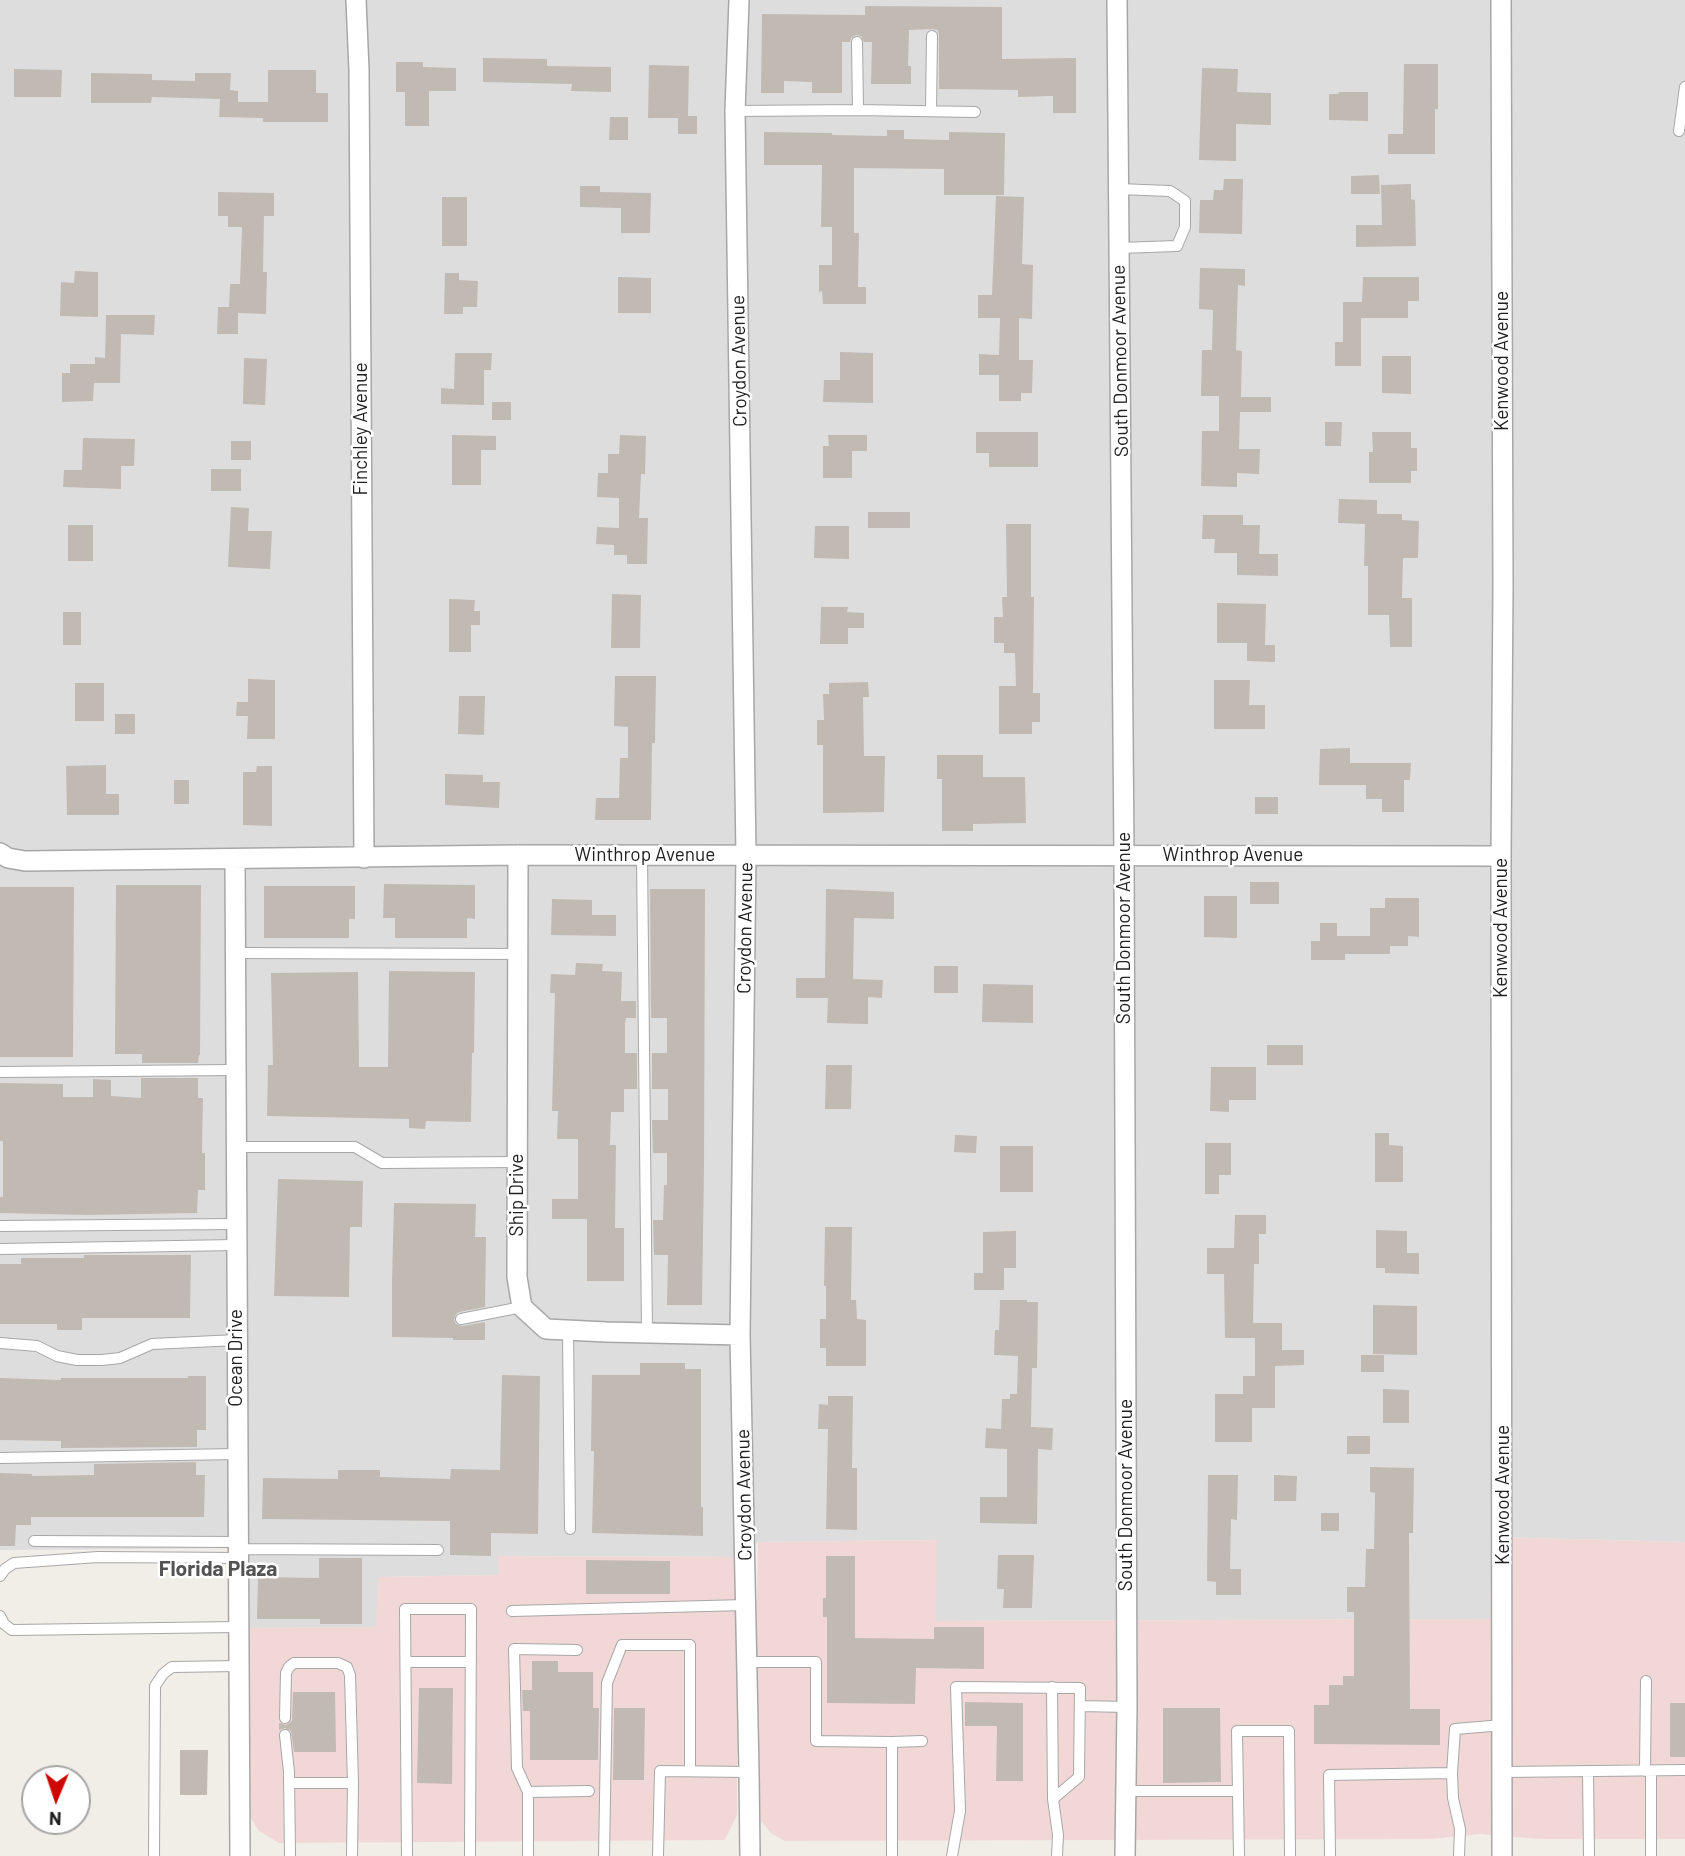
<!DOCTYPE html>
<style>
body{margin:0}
#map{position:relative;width:1685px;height:1856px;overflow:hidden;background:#f1eee7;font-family:Barlow,sans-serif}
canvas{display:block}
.north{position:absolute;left:21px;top:1765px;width:70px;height:70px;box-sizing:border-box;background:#fff;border:2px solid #a6a6a6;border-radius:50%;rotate:182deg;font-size:19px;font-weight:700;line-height:28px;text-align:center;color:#202020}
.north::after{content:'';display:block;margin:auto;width:24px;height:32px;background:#cf0702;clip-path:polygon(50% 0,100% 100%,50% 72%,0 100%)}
</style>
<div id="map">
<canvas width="1685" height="1856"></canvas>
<div class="north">N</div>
</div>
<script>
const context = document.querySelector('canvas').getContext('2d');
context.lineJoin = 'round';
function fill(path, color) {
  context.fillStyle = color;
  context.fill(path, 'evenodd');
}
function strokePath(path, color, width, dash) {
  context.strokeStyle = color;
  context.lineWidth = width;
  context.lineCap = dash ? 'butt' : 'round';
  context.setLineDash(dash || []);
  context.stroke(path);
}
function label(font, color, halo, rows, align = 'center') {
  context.font = font + ' Barlow,sans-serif';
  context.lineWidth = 5;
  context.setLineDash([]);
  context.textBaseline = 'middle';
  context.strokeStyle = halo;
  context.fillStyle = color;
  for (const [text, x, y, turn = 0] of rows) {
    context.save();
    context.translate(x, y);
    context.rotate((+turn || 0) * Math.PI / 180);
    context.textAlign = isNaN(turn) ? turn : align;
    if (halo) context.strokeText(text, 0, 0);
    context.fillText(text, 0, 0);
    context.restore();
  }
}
const residential = new Path2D(`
 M0 0H1685V1542L1493 1537 1491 1619 935 1621 936 1540 758 1542 737 1557 499 1556V1575L378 1577 377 1627 246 1628 245 1548 0 1550Z`);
const commercial = new Path2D(`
 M1492 1537 1685 1542V1839H1538L1481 1834 1432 1839 785 1841 772 1834 760 1820 754 1801 758 1542 937 1540 936 1621 1490 1619Z
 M498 1556 737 1557V1815L725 1840 279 1843 259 1831 248 1814 246 1628 376 1627 378 1577 498 1575Z`);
const building = new Path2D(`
 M865 6 1002 7V59L1076 58V113H1053V96L1018 97V90L939 89V35L938 30 933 29 909 30 908 66H911V84H871L872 42H864L861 36 856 35 851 38 850 42H842V93H812V82L784 81V93H761L762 14 865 15Z
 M483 58 547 59V66L611 67V92L571 91 572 84 483 82Z
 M396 62H423V67L456 68V91H429V126H405V92H396Z
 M1404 64H1438V109H1435V154H1388V134H1403Z
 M649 65 689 66 688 116H697V134H678V118H648Z
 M1202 68 1238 69 1237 92 1271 93V125L1236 124V161L1199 160Z
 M14 69 62 70 61 97H14Z
 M268 70H316V93H328V122H263V118L219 117 220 99 152 97 151 103H91V73L152 74V80L195 81V73H231L230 90 238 91V102H268Z
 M1339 92H1368V121L1329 120V94H1338Z
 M610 117H628V140H609Z
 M887 130H904V139L949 140V132L1005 133 1004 195H944V169L854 168V233H859L858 287H866V304H823L822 291 819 292V265H832V227H821L822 165H764V132L832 133V135L887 136Z
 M1379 175 1380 194H1351V176Z
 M1224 179H1243L1242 234 1199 233 1200 200H1213L1214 190H1223Z
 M1411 184V199L1415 200 1416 246 1356 247V225H1382L1381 185Z
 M580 186H600V192L651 193 650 233H621V208L580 207Z
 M218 192 274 193V216H264L263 272H267L266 314 238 313V334H217L218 307H229L230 284H240L242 227H228V216H218Z
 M996 196 1024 197 1022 264 1033 265 1032 319 1019 318V360H1033L1032 393H1021V401H999V375H979V354L999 355 1000 318H978V295H992Z
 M442 197H467V246H442Z
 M1200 268 1245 269V286L1238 285 1236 350 1242 351 1241 397H1271V412H1240L1239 449H1260L1259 474 1237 473V487L1201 486 1202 431H1219V396H1201L1202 350H1212L1213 310 1199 309Z
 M75 271 98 272V317L60 316 61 282 74 283Z
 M445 273H459V280L478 281 477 307H463V314H444Z
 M618 277 651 278V313H618Z
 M1363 277H1419V301H1408V318H1361V366H1335V342H1343V302H1362Z
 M106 315H155L154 335 121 334 120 383H94L93 401 62 402V373H70V364H95V357L105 358Z
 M840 352 873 353V403L823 402 824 380H840Z
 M455 353H492L491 370H484V405L441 404V388L454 389Z
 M1382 356H1411V394L1382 393Z
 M244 358 267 359 265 405 243 404Z
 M492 402H511V420H492Z
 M1325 422H1342L1341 446H1325Z
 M976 432H1038V467H989V453H976Z
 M1372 432H1411V448H1417V471H1411V483H1369V452H1373Z
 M452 435 496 436V450H481V485H452Z
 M620 435 646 436 645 474H641L639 518H648L647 564H627V555H614V545L596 544 597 527 619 528V498L597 497 598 473H608V454H619Z
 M828 435H867V451H852V478H823V446H829Z
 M83 438 135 439 134 466H121V489L63 487 64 470H82Z
 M231 441H251V460H231Z
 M211 469H241V491H211Z
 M1339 499 1377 500V514H1402V520L1419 521 1418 558H1403L1402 598H1412V647H1390L1389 615H1368V566H1364L1365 524 1338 523Z
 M231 507 249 508 248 531H272L270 569 228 567Z
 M868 512H910V528H868Z
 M1203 515H1243V525H1260L1259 554H1278V576L1237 575V553H1214L1215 539H1202Z
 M1006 524H1031V597H1034L1033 693H1040V722H1032V734H999V686H1016L1015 653H1004V643H994V617H1003L1002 597H1007Z
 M68 525H93V561H68Z
 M815 526H849V559L814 558Z
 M612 594 641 595 640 648H611Z
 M449 599 475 600 474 611H480V625H471V652H449Z
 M1217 603 1266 604 1265 645H1275V662L1247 661V643H1217Z
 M821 607H848L847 612 864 613V628H848V644H820Z
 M63 612H81V645H63Z
 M615 676H656L655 743H652L651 820H595L596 798H619L620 758H628V727L614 726Z
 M248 679 275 680V739H247L248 716H236L237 702H248Z
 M1214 680H1250L1249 705H1265V729H1214Z
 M868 682 869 697H863L864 756H885L884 812 823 813V745H817V720H824L823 694H829V683Z
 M75 683H104V721H75Z
 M459 696H485L484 735 458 734Z
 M115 714H135V734H115Z
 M1350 748V763H1411L1410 780H1404V812H1382V799H1366V785H1319L1320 749Z
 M937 755H983V777H1025L1026 823 973 824V831H942V779H937Z
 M106 765V794H119V815H67L66 766Z
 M257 766H272V826L243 825V772H256Z
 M445 774 483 775V782H500L499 808 445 805Z
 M174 780H189V804H174Z
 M1255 797H1278V814H1255Z
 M1250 882H1279V904H1250Z
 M384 884 475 885V919L467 918V938H395V918H383Z
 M116 885H201L200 1055H199L198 1063H142V1054H115Z
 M264 886H355V919H349V938H264Z
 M0 887H74L73 1057H0Z
 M650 889H705L704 1168 702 1305H667L668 1255H654L653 1220H663L664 1185H667V1153H653L652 1120H668V1089H652V1053H667V1018H651Z
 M826 889 894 892V919L854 918 853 979 883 980 882 998 868 997V1024L827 1023 828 998H796V978H825Z
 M1204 896H1237V938L1204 937Z
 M1385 898H1419V937L1408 936V946H1390V954H1345V960H1311V941H1320V923H1337V936H1370V908H1385Z
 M552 899 592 900V915H616V936L551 935Z
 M576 963 603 964 602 971 622 972 621 1001H636V1018H626L625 1023V1053H637V1089H624V1112H611L610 1145H616L615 1228H624V1281H587V1219H552V1199H578V1139H557L558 1111H552L555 993H550L551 974 575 975Z
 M934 966H958V993H934Z
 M389 971 475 972 474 1053H472L471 1122 426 1121 425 1129 409 1128V1119L267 1116 268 1065H273L271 973 358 972 359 1067H388Z
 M983 984 1033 985V1023L982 1022Z
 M1267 1045H1303V1065H1267Z
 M826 1065H852L851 1109H825Z
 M1211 1067H1256V1100H1229V1112L1210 1111Z
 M141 1078H198V1098H203L202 1153H205V1190H198L197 1213 88 1215 0 1213V1197H3V1141H0V1083L63 1084V1097H93V1079L111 1080V1096L141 1098Z
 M1375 1133H1389V1145L1403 1146V1182H1375Z
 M955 1135 977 1136 976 1153 954 1152Z
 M1205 1143H1231V1175H1219V1194H1205Z
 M1000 1146H1033V1192H1000Z
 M278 1179 363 1181 362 1227H350L349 1297 274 1296Z
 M394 1203 476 1204 475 1237H486L485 1307 459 1312 456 1314 454 1320 456 1324 462 1326 485 1322V1340H453V1338L392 1337V1281Z
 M1235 1215H1266V1234H1259V1264H1254L1253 1323H1282V1350H1304V1365L1275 1366V1408H1252V1442H1215V1394H1243V1376H1255V1338H1225L1224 1274H1207V1248H1234Z
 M825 1227H852L851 1300H856L857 1319 866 1320V1366H826V1348H820V1319H826V1286H824Z
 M1376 1230 1407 1231V1253H1419V1274L1385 1273V1268H1376Z
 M1016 1231V1268H1004V1290H974V1273H983V1232Z
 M84 1255H191L190 1318H82V1330H57V1324H0V1264H21V1258H84Z
 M1000 1300H1027V1302H1038L1037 1368H1032L1031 1427 1053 1428 1052 1450 1038 1449 1037 1524 980 1523V1497H1007V1449L985 1448 986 1428 1001 1429 1002 1399H1010V1394H1017L1018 1356 994 1355 995 1330H999Z
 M1373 1305 1417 1306V1355L1373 1354Z
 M1361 1355H1384V1372H1361Z
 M640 1363H685V1369H701V1507H703V1536L592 1533 594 1451H591L592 1375H640Z
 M502 1375 540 1376 538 1534 491 1533V1556L450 1555V1521L262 1519 263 1478 338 1479V1470H380V1477L450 1479 451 1469 500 1470Z
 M188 1376H206V1430H197V1447L61 1448V1441L0 1440V1378L61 1380V1378H188Z
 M1383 1389 1409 1390V1423H1383Z
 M828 1396H853L852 1468H857V1530L826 1529 828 1429H818L819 1404 828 1405Z
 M1347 1436H1370V1454H1347Z
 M196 1462V1475H205L204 1517H31V1525H16L15 1546H0V1473L32 1474V1476L94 1475V1464Z
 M1370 1467 1414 1468 1413 1533H1409L1410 1709H1440V1745L1314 1744V1705H1329V1685H1343V1676H1354V1612H1347V1587H1365L1366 1549H1374L1375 1493 1370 1492Z
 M1208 1475H1238L1237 1520 1231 1519 1230 1569H1241V1595H1216V1582L1207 1581Z
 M1274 1475 1297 1476 1296 1501H1274Z
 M1321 1513H1339V1531H1321Z
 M998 1555H1034L1032 1608H1003L1004 1589H997Z
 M826 1556H855V1638L934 1639V1627H984V1669L916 1668 915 1704 827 1703V1617H823V1598H826Z
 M319 1558H362V1624H320V1619H257L258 1577 319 1578Z
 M586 1560 670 1561V1594H586Z
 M532 1661H558V1672H593V1708H599L598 1760H530V1711H523L522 1690H532Z
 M419 1688H453L452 1784 417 1783Z
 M293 1692H335L336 1752H294L291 1731 285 1728 279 1730V1723L286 1725 292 1721Z
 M965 1702 1023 1703V1781H996L997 1726H965Z
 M1670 1703H1685V1757H1670Z
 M614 1708H645L644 1780H613Z
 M1163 1708H1220L1221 1782 1163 1783Z
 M180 1750H208L207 1795H180Z`);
const service = new Path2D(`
 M857 42 858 110
 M735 111 858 110 975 112
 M931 111 932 36
 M1679 131 1685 87
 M1118 189 1170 191 1185 201V227L1177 246 1119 248
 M642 855 647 1333
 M235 953 518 954
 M0 1072 236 1070
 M236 1147H355L382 1163 517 1162
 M0 1226 236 1224
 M0 1249 236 1245
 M461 1319 522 1307
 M568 1330 570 1529
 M0 1343 37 1346 57 1356 77 1360H102L120 1358 152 1344 237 1340
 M0 1458 237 1454
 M34 1541 237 1542
 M238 1549 438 1550
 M0 1576 5 1569 14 1563 98 1557 237 1558
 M512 1611 746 1605
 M0 1616 4 1624 12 1630 237 1627
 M406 1662H471
 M747 1662H816V1741L892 1742V1856
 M1052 1687 1053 1799 1058 1835 1057 1856
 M1080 1706 1127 1707
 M285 1718 286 1673 289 1667 294 1663H338L347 1667 350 1675 353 1783 352 1856
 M285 1735 289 1772 290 1856
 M892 1742 922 1741
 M1588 1771 1589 1856
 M1645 1771 1646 1681
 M1651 1771V1856
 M1503 1772 1685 1770
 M1452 1773 1455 1729 1503 1725
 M289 1783H353
 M1126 1791H1238
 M528 1792 517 1768 514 1649 577 1650
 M154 1856 155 1686 163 1674 172 1667 238 1666
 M407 1856 405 1609H471L470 1856
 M528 1856V1792L589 1791
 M604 1856 607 1683 622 1645H690V1771
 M658 1856 660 1771 749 1772
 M952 1856 960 1811 956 1687 1080 1688 1079 1777 1053 1799
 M1239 1856 1237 1731H1289L1290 1856
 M1330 1856 1329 1775 1452 1773 1453 1798 1460 1829 1459 1856`);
const minor = new Path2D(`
 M356 0 359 70 364 858
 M739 0 735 111 746 855 740 1335 749 1772 750 1856
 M1117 0 1124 855 1127 1707 1125 1856
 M1501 0 1503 587 1501 856 1502 1856
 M0 853 8 858 25 861 518 855 1501 856
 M518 855 517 1277 522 1307 546 1329 606 1332 740 1335
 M235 859 240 1856`);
const streetNames = [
 ["Croydon Avenue",739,361,-91],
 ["South Donmoor Avenue",1120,361,-91],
 ["Kenwood Avenue",1502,361,-90],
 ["Finchley Avenue",361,429,-90],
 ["Winthrop Avenue",645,855],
 ["Winthrop Avenue",1233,855],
 ["Croydon Avenue",745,928,-89],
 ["South Donmoor Avenue",1124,928,-90],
 ["Kenwood Avenue",1501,928,-90],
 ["Ship Drive",517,1195,-90],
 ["Ocean Drive",236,1358,-90],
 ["Croydon Avenue",744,1495,-91],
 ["South Donmoor Avenue",1126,1495,-90],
 ["Kenwood Avenue",1503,1495,-90]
];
const neighbourhoodNames = [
 ["Florida Plaza",218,1569]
];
fill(residential, '#dedddd');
fill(commercial, '#f1d8d7');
fill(building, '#c1bab3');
strokePath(service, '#a7a7a7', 12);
strokePath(minor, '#a7a7a7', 22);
strokePath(service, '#fff', 10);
strokePath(minor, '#fff', 19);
label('19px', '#202020', '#fff', streetNames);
label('bold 21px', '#535353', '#fff', neighbourhoodNames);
</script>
